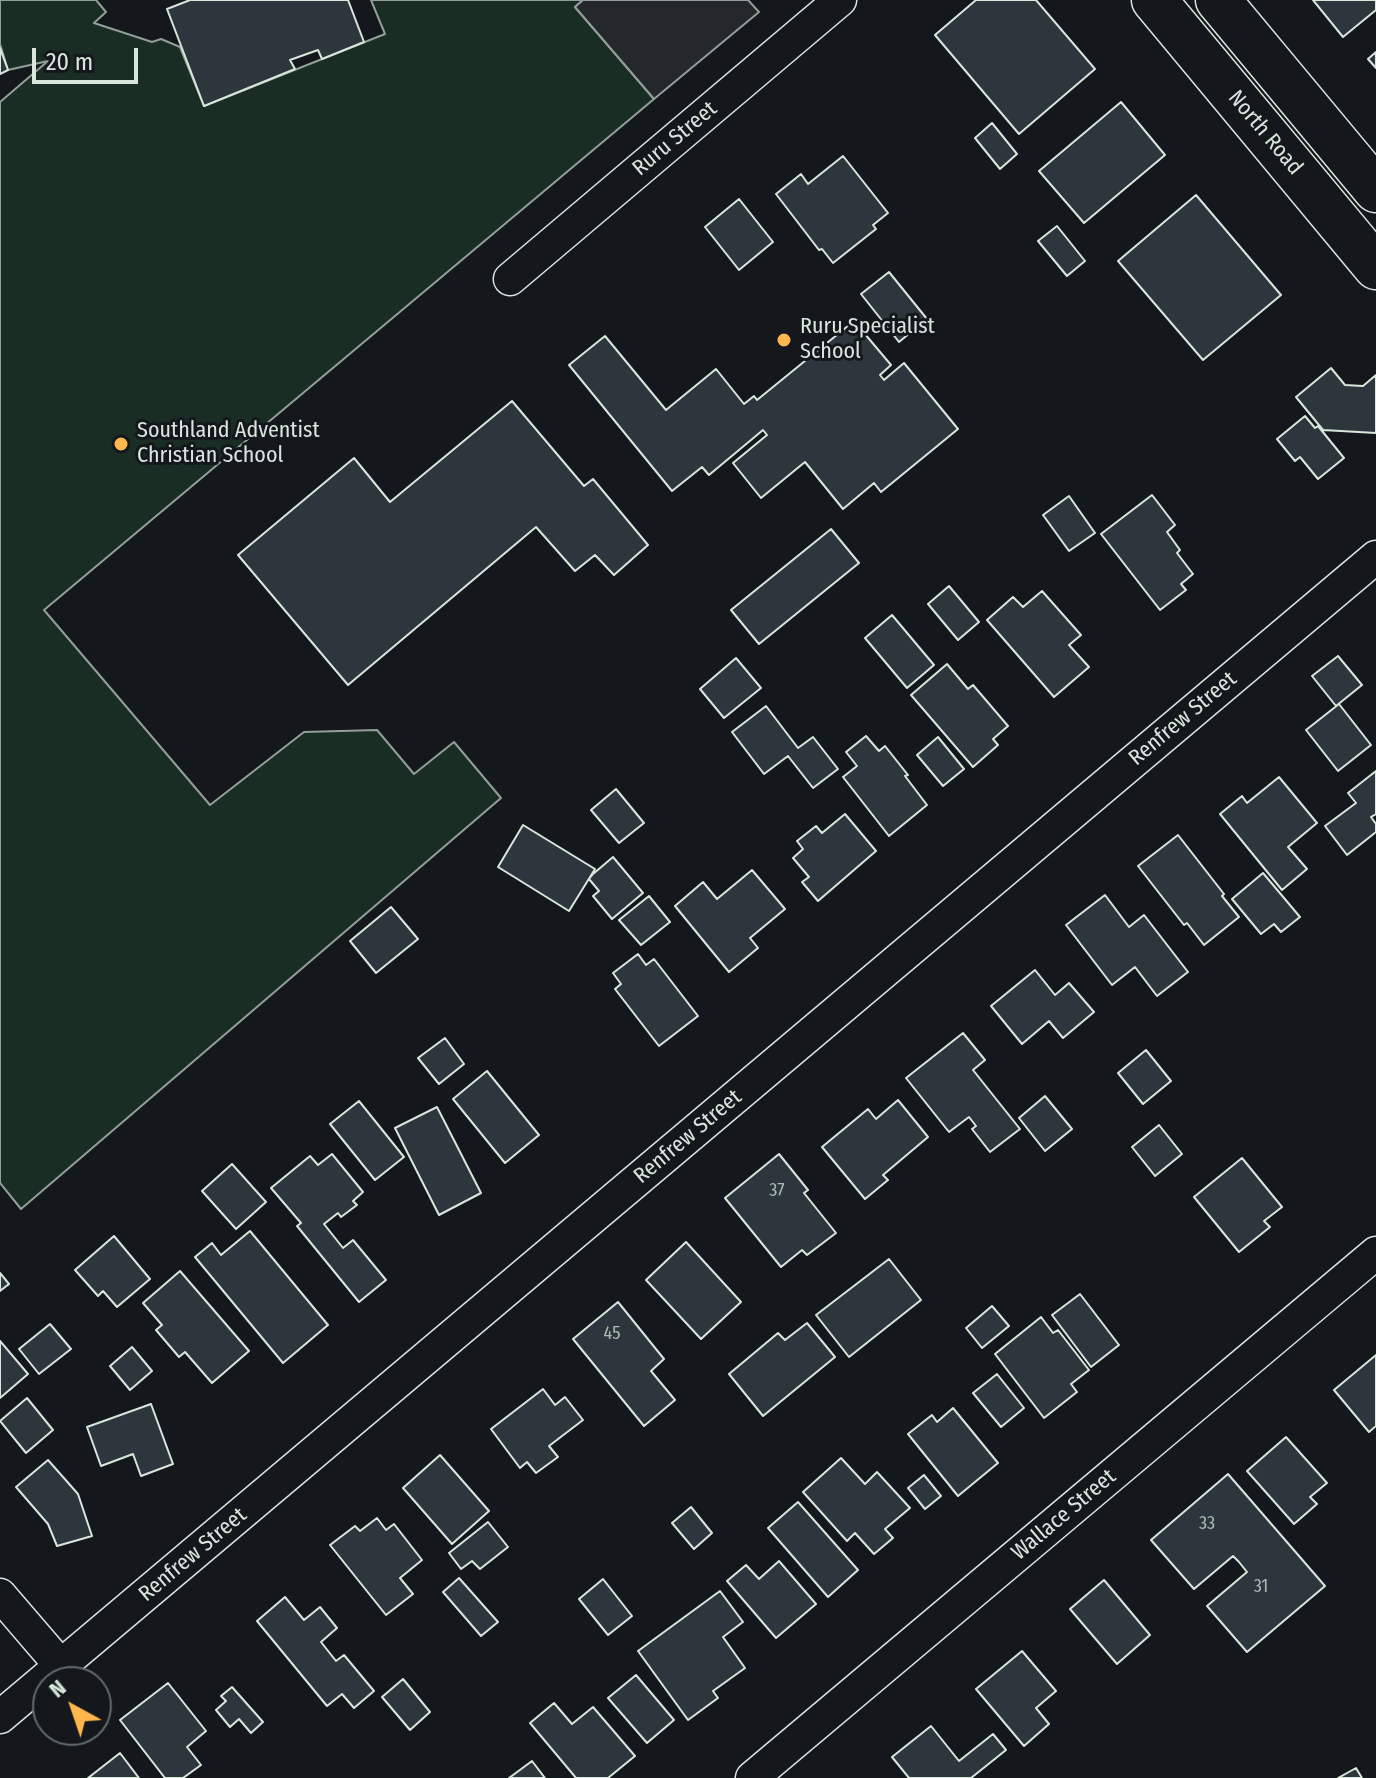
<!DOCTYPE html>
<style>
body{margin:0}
#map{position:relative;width:1376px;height:1778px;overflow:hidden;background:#14181c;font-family:"Fira Sans Condensed",sans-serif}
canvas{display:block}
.north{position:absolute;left:32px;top:1666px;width:80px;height:80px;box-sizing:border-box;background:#14181c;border:2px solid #626a69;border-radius:50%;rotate:320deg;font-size:22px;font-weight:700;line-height:32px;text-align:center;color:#d8e6dc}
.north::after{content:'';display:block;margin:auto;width:28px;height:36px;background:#ffb74d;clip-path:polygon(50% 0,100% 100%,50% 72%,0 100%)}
.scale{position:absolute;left:32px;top:48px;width:106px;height:36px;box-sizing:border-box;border:4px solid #d8e6dc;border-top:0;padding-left:10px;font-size:24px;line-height:28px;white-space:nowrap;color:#d8e6dc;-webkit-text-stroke:6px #14181c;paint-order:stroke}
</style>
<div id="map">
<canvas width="1376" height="1778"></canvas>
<div class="north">N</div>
<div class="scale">20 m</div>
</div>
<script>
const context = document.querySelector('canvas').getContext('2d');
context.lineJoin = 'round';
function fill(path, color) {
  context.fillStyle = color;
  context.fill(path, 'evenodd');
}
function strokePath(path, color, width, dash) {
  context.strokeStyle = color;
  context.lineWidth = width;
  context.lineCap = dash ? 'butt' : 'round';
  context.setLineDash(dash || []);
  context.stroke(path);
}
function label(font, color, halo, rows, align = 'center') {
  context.font = font + ' "Fira Sans Condensed",sans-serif';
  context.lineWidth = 6;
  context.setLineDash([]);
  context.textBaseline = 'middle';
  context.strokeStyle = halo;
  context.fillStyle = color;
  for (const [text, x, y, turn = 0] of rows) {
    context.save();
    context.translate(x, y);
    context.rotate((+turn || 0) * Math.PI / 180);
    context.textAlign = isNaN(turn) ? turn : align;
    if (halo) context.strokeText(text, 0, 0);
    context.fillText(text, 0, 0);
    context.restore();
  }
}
const green = new Path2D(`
 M0 0H96L106 12 94 23 152 42 161 39 180 47 204 106 385 34 371 0H583L575 7 654 99 44 610 210 805 304 732 377 730 414 774 454 742 501 798 21 1209 0 1183V102L48 61 8 70 0 44Z`);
const parking = new Path2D(`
 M583 0H748L759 12 654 99 575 7Z`);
const building = new Path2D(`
 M190 0H348L364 42 322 59 318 50 290 60 295 69 204 106 167 9Z
 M976 0H1036L1095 69 1019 134 935 35Z
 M1313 0H1376V10L1343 37Z
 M0 48 8 70 0 74Z
 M1376 52V68L1368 59Z
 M1121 102 1165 155 1084 223 1039 171Z
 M992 123 1017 154 1000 169 975 138Z
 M843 156 888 213 873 225 876 229 833 263 822 249 819 250 776 194 801 174 808 184Z
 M1196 195 1281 295 1203 360 1118 261Z
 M739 199 773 242 739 270 705 227Z
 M1057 226 1085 261 1067 276 1038 241Z
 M889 272 927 319 899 342 861 294Z
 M854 321 891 365 880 375 884 380 904 363 958 429 881 492 874 483 843 509 805 462 761 498 733 463 767 435 763 430 709 475 702 467 672 491 569 365 605 336 666 410 716 369 744 404 754 396 757 400Z
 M1331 368 1345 385 1363 386 1376 375V433L1323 430 1296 397Z
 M512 401 584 486 593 479 648 545 614 575 595 555 575 571 536 527 348 685 238 555 354 458 390 502Z
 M1305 416 1315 428 1318 426 1344 458 1318 479 1300 457 1295 461 1277 439Z
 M1152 495 1175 525 1167 532 1180 550 1177 553 1193 574 1181 584 1186 590 1160 610 1101 534Z
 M1069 496 1095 533 1069 551 1043 515Z
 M831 529 859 563 759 644 731 610Z
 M949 586 979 622 958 640 928 604Z
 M1042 591 1081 635 1069 645 1089 667 1054 697 987 620 1013 597 1023 607Z
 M892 615 934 665 907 688 865 638Z
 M1338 656 1362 685 1336 706 1312 676Z
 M736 658 761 688 724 718 700 689Z
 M947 664 968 689 973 685 1008 726 993 739 998 745 973 767 911 695Z
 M1339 704 1371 745 1338 771 1306 730Z
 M766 706 798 748 813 737 838 769 813 788 788 756 764 774 732 732Z
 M866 736 879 751 885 746 908 775 905 776 927 805 889 836 843 777 857 766 846 752Z
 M938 737 964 769 943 786 917 755Z
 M1376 771V814L1371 817 1376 824V832L1347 855 1325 826 1356 803 1348 793Z
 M1279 777 1317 823 1288 847 1307 869 1282 890 1220 814 1242 796 1247 803Z
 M616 789 644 823 619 843 591 810Z
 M845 814 876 851 818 901 802 882 809 877 793 858 803 849 797 841 816 826 822 833Z
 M523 825 595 869 569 911 498 867Z
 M1178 835 1224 894 1222 896 1239 917 1204 945 1187 923 1184 925 1138 866Z
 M613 857 643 893 612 919 593 896 599 891 589 879 593 874Z
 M752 870 785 909 750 938 758 948 729 972 675 906 703 882 717 899Z
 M1263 873 1300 917 1281 932 1274 924 1261 934 1232 899Z
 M1105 895 1129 927 1144 915 1188 972 1157 996 1135 967 1112 985 1066 925Z
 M649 896 670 922 641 945 619 920Z
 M391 907 418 939 376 973 350 941Z
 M638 954 646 965 654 959 698 1016 659 1046 615 989 621 984 613 973Z
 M1035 970 1055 995 1069 983 1094 1012 1063 1038 1049 1021 1022 1044 991 1006Z
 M963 1033 985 1060 973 1070 1020 1129 990 1152 972 1129 976 1126 969 1117 949 1132 906 1078Z
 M445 1038 464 1064 439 1084 418 1058Z
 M1146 1050 1171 1081 1143 1104 1118 1073Z
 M487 1071 539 1135 505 1163 453 1099Z
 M1045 1096 1072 1129 1045 1151 1019 1118Z
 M898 1100 928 1137 883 1175 888 1180 865 1199 822 1147 868 1109 876 1119Z
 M359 1101 404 1157 375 1180 330 1124Z
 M437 1107 481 1193 439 1215 395 1128Z
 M1159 1125 1182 1154 1155 1176 1132 1147Z
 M332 1154 363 1192 353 1201 357 1205 341 1217 338 1213 324 1224 343 1248 353 1240 386 1280 359 1302 297 1226 301 1223 271 1188 310 1156 318 1165Z
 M779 1154 808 1190 804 1193 836 1233 807 1255 802 1250 781 1267 725 1198Z
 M1242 1158 1282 1207 1264 1221 1270 1227 1239 1252 1194 1197Z
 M232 1164 266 1202 236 1229 202 1191Z
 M250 1231 328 1325 283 1363 195 1257 212 1243 221 1255Z
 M114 1236 150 1279 117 1307 103 1291 98 1296 75 1270Z
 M686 1242 741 1302 701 1339 646 1280Z
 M889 1259 921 1300 849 1357 816 1315Z
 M180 1271 249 1351 212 1383 185 1352 179 1357 156 1330 162 1325 143 1303Z
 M0 1273 9 1284 0 1291Z
 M1080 1294 1119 1345 1091 1367 1052 1315Z
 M618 1302 664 1359 651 1371 675 1400 644 1426 573 1339Z
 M992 1306 1009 1326 982 1348 966 1328Z
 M1041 1317 1053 1333 1058 1330 1089 1370 1071 1384 1077 1392 1044 1418 995 1354Z
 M807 1323 835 1357 763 1416 729 1374 778 1333 785 1340Z
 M50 1324 71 1349 39 1374 19 1349Z
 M0 1341 28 1374 0 1398Z
 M132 1347 152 1371 130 1390 110 1366Z
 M1376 1355V1426L1369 1432 1334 1390Z
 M997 1374 1024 1408 1001 1427 973 1393Z
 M543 1389 555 1405 565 1397 583 1420 549 1446 558 1457 536 1473 527 1462 520 1468 491 1429Z
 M27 1398 53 1430 26 1453 0 1421Z
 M151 1404 173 1464 141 1476 133 1454 101 1466 87 1427Z
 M953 1408 998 1463 958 1496 908 1434 932 1415 937 1422Z
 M1286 1437 1327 1483 1310 1497 1317 1504 1294 1524 1247 1471Z
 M440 1455 489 1511 452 1544 403 1488Z
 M841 1458 865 1484 877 1472 910 1508 885 1529 893 1538 874 1554 855 1533 847 1541 803 1492Z
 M48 1460 78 1494 92 1536 57 1546 48 1524 16 1487Z
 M1228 1474 1325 1586 1247 1652 1207 1606 1247 1572 1239 1562 1233 1556 1194 1589 1151 1540Z
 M924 1475 941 1496 925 1509 908 1488Z
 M798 1502 858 1570 828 1597 768 1528Z
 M691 1507 712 1533 694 1549 672 1523Z
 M377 1518 386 1530 394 1524 422 1560 400 1578 413 1594 386 1615 330 1545 355 1526 360 1531Z
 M488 1522 508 1547 480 1569 472 1561 461 1569 449 1553Z
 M779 1561 816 1604 776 1638 727 1581 746 1565 759 1579Z
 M459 1578 498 1622 481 1636 443 1592Z
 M603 1579 632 1616 608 1635 579 1599Z
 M1104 1580 1150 1635 1117 1664 1070 1609Z
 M720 1591 743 1622 723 1637 745 1668 713 1691 718 1698 688 1720 638 1651Z
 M285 1597 304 1620 320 1607 337 1628 321 1642 336 1661 344 1655 374 1691 354 1708 342 1694 327 1706 257 1621Z
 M1022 1651 1056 1691 1036 1708 1049 1724 1024 1746 976 1689Z
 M636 1675 674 1720 647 1743 608 1698Z
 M403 1679 430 1712 410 1730 382 1697Z
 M168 1683 206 1731 187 1747 201 1765 183 1778H165L120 1720Z
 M232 1687 263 1722 251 1733 239 1719 230 1727 216 1710 226 1701 221 1696Z
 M554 1703 572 1724 593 1707 635 1756 608 1778H576L530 1723Z
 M931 1726 959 1761 993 1734 1006 1750 971 1778H909L892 1757Z
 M120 1753 139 1778H88Z
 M532 1761 545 1778H509Z
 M1356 1768 1362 1778H1338Z`);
const minor = new Path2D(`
 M510 279 840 0
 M0 1595 61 1666
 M0 1717 1376 557
 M752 1778 1376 1253`);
const primary = new Path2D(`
 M1154 0 1376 267
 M1218 0 1376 190`);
const markers = [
 [784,340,8,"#ffb74d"],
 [121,444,8,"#ffb74d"]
];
const numberNames = [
 ["37",777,1191],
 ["45",612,1334],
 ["33",1207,1524],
 ["31",1261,1587]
];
const streetNames = [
 ["North Road",1265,133,50],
 ["Ruru Street",675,139,-40],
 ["Renfrew Street",1183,719,-40],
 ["Renfrew Street",688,1137,-40],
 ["Wallace Street",1064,1515,-40],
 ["Renfrew Street",193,1555,-40]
];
const poiNames = [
 ["Ruru Specialist",800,327],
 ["School",800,352],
 ["Southland Adventist",137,431],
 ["Christian School",137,456]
];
fill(green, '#1a2d24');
strokePath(green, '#939e99', 2);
fill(parking, '#24282b');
strokePath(parking, '#939e99', 2);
fill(building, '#2c363c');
strokePath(building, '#d8e6dc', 2);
strokePath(minor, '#d8e6dc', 35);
strokePath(primary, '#d8e6dc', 47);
strokePath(minor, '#14181c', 32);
strokePath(primary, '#14181c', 44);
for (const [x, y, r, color] of markers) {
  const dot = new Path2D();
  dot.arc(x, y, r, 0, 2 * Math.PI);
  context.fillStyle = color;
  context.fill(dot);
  strokePath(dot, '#14181c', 3);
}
label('18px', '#adbab4', null, numberNames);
label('22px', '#d8e6dc', '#14181c', streetNames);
label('22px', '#d8e6dc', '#14181c', poiNames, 'left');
</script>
